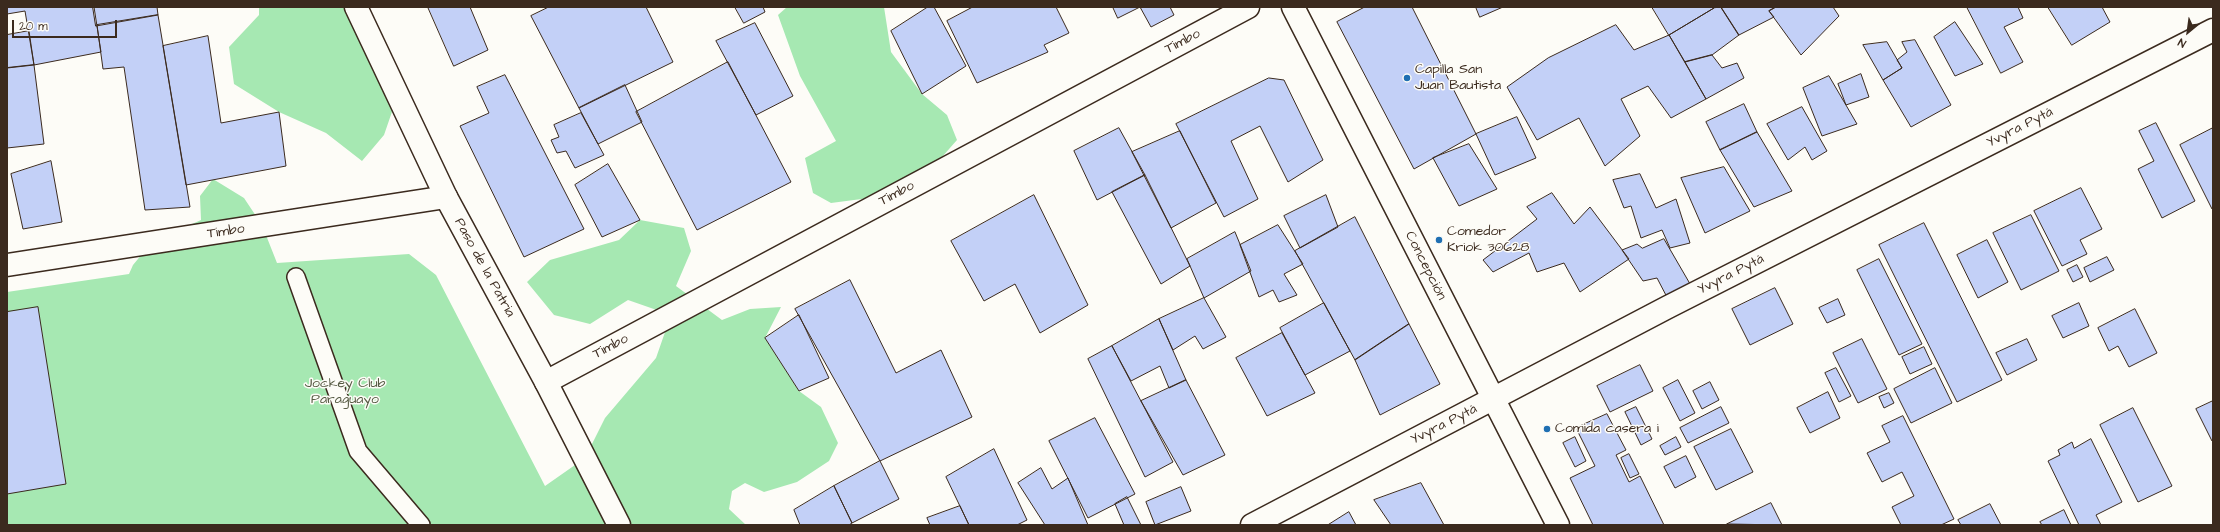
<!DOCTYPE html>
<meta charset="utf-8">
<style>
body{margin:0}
#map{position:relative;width:2220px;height:532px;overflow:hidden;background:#fdfcf7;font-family:"Architects Daughter",sans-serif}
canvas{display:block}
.frame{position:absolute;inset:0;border:8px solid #3b2a1e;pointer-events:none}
.north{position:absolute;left:2168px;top:12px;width:40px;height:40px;-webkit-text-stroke:3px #fdfcf7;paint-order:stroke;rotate:209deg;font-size:11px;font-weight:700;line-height:16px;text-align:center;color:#3b2a1e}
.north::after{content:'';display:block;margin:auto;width:14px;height:18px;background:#3b2a1e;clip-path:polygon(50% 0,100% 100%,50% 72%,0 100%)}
.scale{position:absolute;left:12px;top:20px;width:105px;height:18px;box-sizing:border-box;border:2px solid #3b2a1e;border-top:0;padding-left:5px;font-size:12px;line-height:14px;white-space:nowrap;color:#3b2a1e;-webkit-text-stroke:3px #fdfcf7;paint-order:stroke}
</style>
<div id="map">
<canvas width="2220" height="532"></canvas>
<div class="frame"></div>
<div class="north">N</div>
<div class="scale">20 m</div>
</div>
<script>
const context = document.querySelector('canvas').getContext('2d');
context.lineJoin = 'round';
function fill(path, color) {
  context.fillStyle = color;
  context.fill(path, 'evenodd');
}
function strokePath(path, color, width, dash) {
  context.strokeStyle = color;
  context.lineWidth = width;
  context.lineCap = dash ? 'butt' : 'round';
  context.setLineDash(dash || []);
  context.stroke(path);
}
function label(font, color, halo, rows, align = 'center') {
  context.font = font + ' "Architects Daughter",sans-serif';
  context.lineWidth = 3;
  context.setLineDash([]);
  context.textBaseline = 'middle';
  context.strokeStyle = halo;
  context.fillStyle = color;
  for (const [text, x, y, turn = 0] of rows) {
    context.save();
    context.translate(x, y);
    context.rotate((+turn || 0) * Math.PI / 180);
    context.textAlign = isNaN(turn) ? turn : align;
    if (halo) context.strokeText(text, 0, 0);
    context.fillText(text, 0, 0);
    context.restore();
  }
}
const green = new Path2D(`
 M259 7H347L394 106 384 135 362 161 326 133 279 112 234 84 229 47 259 15Z
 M787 7H884L891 52 922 94 947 115 957 140 919 183 877 197 831 203 813 193 805 158 836 141 800 76 778 15Z
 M213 179 244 198 262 225 277 263 409 254 436 275 545 486 585 458 605 418 656 358 671 315 628 300 590 324 554 315 527 282 550 260 619 240 640 220 684 228 691 251 676 286 722 320 750 309 781 307 765 338 799 391 821 407 838 443 829 461 797 482 764 492 745 483 732 491 729 509 746 525H7V292L129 274 133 265 152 242 201 220 200 196Z`);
const building = new Path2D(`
 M7 7H94L101 52 34 65 25 11 7 14Z
 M93 7H157L158 15 96 26Z
 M428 7H470L488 50 454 66Z
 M549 7H646L673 62 579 108 531 16Z
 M735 7H763L765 12 744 23Z
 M928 7H934L966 66 922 94 891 31Z
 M973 7H1056L1069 33 1044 45 1048 52 977 83 947 21Z
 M1113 7H1170L1174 15 1151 27 1140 7 1118 18Z
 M1365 7H1412L1476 134 1414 169 1337 22Z
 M1476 7H1503L1480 17Z
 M1652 7H1714V8L1669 35Z
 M1721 7 1739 35 1712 55 1685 62 1669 35 1714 8Z
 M1721 7H1776L1769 11 1774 17 1739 35Z
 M1776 7H1833L1839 16 1801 55 1769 11Z
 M1967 7H2018L2023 18 2004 27 2023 62 2001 73Z
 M2048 7H2102L2110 22 2072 45Z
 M158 15 190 207 145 210 124 67 103 69 97 25Z
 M1955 22 1983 64 1955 76 1934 37Z
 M755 23 793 96 756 115 716 41Z
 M1616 25 1634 50 1669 35 1706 99 1671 118 1648 86 1621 99 1640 136 1605 166 1579 118 1537 140 1507 87 1548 58Z
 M29 31 34 65 7 68V35Z
 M208 36 221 123 279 112 286 166 186 185 163 46Z
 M1915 40 1951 105 1911 127 1883 80 1902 68 1897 60 1907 52 1902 42Z
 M1887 42 1902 68 1883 80 1863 45Z
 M1712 55 1722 68 1737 63 1744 78 1706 99 1685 62Z
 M728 62 791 182 697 230 636 112Z
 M34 65 44 144 7 148V68Z
 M1861 74 1869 97 1846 105 1838 84Z
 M505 75 584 229 524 257 460 126 489 113 477 87Z
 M1829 76 1857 124 1822 136 1803 88Z
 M1269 78 1284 80 1323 160 1288 182 1260 126 1231 141 1258 199 1224 217 1176 124Z
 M625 85 642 122 598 144 579 108Z
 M1744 104 1757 132 1720 150 1706 122Z
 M1802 107 1827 151 1812 160 1805 147 1788 160 1767 124Z
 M581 113 604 155 575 168 566 151 557 153 551 140 559 137 554 125Z
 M1517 117 1536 158 1495 175 1476 134Z
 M2156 123 2195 201 2162 218 2138 169 2154 161 2139 131Z
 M1119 128 1145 175 1097 200 1074 151Z
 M2213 128V208L2212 209 2180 145Z
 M1180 131 1216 203 1171 228 1132 152Z
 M1757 132 1792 191 1754 207 1720 150Z
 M1469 144 1497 189 1459 206 1433 158Z
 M51 161 62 222 23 229 11 174Z
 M608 164 640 220 602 237 575 185Z
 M1724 167 1750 211 1705 233 1681 178Z
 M1640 174 1656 208 1676 199 1690 243 1670 248 1662 230 1641 238 1631 206 1624 208 1613 180Z
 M1145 175 1190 266 1161 284 1112 192Z
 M2081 188 2102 229 2080 240 2087 254 2062 266 2034 211Z
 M1552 193 1574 224 1590 207 1629 259 1580 292 1564 263 1537 272 1529 253 1493 272 1483 260 1537 219 1527 207Z
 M1034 195 1088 305 1040 333 1015 284 984 301 951 241Z
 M1326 195 1338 227 1300 248 1284 216Z
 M2031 215 2059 271 2021 290 1993 233Z
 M1355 217 1409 324 1355 360 1295 251Z
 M1924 223 2002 380 1957 402 1879 245Z
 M1278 225 1303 264 1284 274 1297 295 1279 302 1273 290 1259 297 1240 245Z
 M1235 232 1251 271 1204 298 1187 259Z
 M1664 239 1693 289 1669 301 1657 278 1643 281 1622 250 1637 244 1642 248Z
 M1987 240 2008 282 1978 298 1957 255Z
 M2107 257 2114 270 2090 282 2084 268Z
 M1879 259 1922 344 1899 355 1857 270Z
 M2077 265 2083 277 2073 282 2067 270Z
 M850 280 896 373 941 350 972 417 880 461 795 309Z
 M1775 288 1793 324 1750 345 1732 309Z
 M1204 298 1226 337 1203 349 1195 336 1173 350 1159 319Z
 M1838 299 1845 315 1827 323 1819 308Z
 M1324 303 1350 351 1305 375 1280 328Z
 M2079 303 2089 326 2063 338 2052 316Z
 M38 307 66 484 7 494V312Z
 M2135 309 2157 353 2129 367 2118 346 2109 351 2098 328Z
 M799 315 829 378 799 391 765 338Z
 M1159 319 1186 380 1169 388 1160 366 1131 381 1112 346Z
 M1409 324 1440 384 1380 415 1355 360Z
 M1282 333 1315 393 1267 416 1236 358Z
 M1862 339 1887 389 1858 403 1833 353Z
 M2027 339 2037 360 2007 375 1996 353Z
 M1112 346 1173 462 1145 477 1088 359Z
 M1924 347 1932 364 1910 374 1902 357Z
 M1640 365 1653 391 1610 412 1597 386Z
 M1836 368 1851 396 1839 402 1825 373Z
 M1935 368 1952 403 1911 423 1894 389Z
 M1186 380 1225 455 1183 475 1141 401Z
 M1678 380 1695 413 1680 421 1663 388Z
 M1710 382 1719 400 1702 409 1693 391Z
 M1828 392 1840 418 1810 433 1797 408Z
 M1889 393 1894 403 1884 408 1879 397Z
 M2213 401V440L2212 441 2196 409Z
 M1636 407 1652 439 1641 445 1625 412Z
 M1721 407 1729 423 1688 443 1680 428Z
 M2133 408 2172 486 2138 502 2100 425Z
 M1607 414 1626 450 1616 455 1629 482 1640 476 1664 525H1593L1570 478 1595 466 1576 428Z
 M1903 416 1954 519 1941 525H1901L1892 507 1914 496 1902 472 1882 482 1867 453 1890 442 1882 426Z
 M1095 418 1135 494 1088 518 1049 441Z
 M1731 429 1753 472 1716 490 1694 447Z
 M1575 437 1586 461 1575 467 1563 443Z
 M1676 437 1681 447 1665 455 1660 446Z
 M2091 439 2122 502 2096 515 2101 525H2079L2048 461 2060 455 2058 450 2072 442 2074 448Z
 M994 449 1027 520 1017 525H969L946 477Z
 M1629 454 1639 474 1630 478 1621 458Z
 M1686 456 1696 477 1675 488 1664 467Z
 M880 461 899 499 852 523 834 486Z
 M1041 468 1052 489 1068 478 1088 525H1045L1018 483Z
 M1421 483 1444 525H1391L1374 500Z
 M834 486 852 523 849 525H800L794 510Z
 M1181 487 1191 511 1155 525 1146 502Z
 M1127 497 1141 525H1124L1115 504Z
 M1771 503 1782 525 1727 524Z
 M1990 504 2001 525H1961L1958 520Z
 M960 506 969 525H930L927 518Z
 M2064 510 2071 525H2042L2040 522Z
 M1349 512 1356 525H1328Z`);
const lane = new Path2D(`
 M296 277 358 451 421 525`);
const street = new Path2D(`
 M7 265 446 197
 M546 382 1248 7
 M1252 525 1668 307 2213 30`);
const secondary = new Path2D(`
 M356 7 446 197 546 382 619 525
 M1293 7 1558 525`);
const markers = [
 [1407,78,4,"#1f6fb2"],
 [1439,240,4,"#1f6fb2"],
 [1547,429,4,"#1f6fb2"]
];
const streetNames = [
 ["Timbo",1183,42,-28],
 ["Yvyra Pytá",2020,128,-27],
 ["Timbo",897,194,-28],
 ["Timbo",226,232,-9],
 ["Concepción",1425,266,63],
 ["Paso de la Patria",484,268,61],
 ["Yvyra Pytá",1731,275,-27],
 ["Timbo",611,347,-28],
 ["Yvyra Pytá",1444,425,-27]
];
const poiNames = [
 ["Capilla San",1415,70],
 ["Juan Bautista",1415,86],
 ["Comedor",1447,232],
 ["Kriok 30628",1447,248],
 ["Comida casera i",1555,429]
];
const parkNames = [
 ["Jockey Club",345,384],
 ["Paraguayo",345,400]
];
fill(green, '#a6e8b2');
fill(building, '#c3d0f7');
strokePath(building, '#3b2a1e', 1);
strokePath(lane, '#3b2a1e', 20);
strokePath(street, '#3b2a1e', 25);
strokePath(secondary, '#3b2a1e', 25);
strokePath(lane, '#fdfcf7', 17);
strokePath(street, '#fdfcf7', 22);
strokePath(secondary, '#fdfcf7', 22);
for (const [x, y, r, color] of markers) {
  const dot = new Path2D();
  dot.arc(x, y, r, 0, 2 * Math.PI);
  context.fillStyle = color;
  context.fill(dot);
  strokePath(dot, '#fdfcf7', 1.5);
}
label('14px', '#3b2a1e', '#fdfcf7', streetNames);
label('14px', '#3b2a1e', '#fdfcf7', poiNames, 'left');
label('14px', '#565a43', '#fdfcf7', parkNames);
</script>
